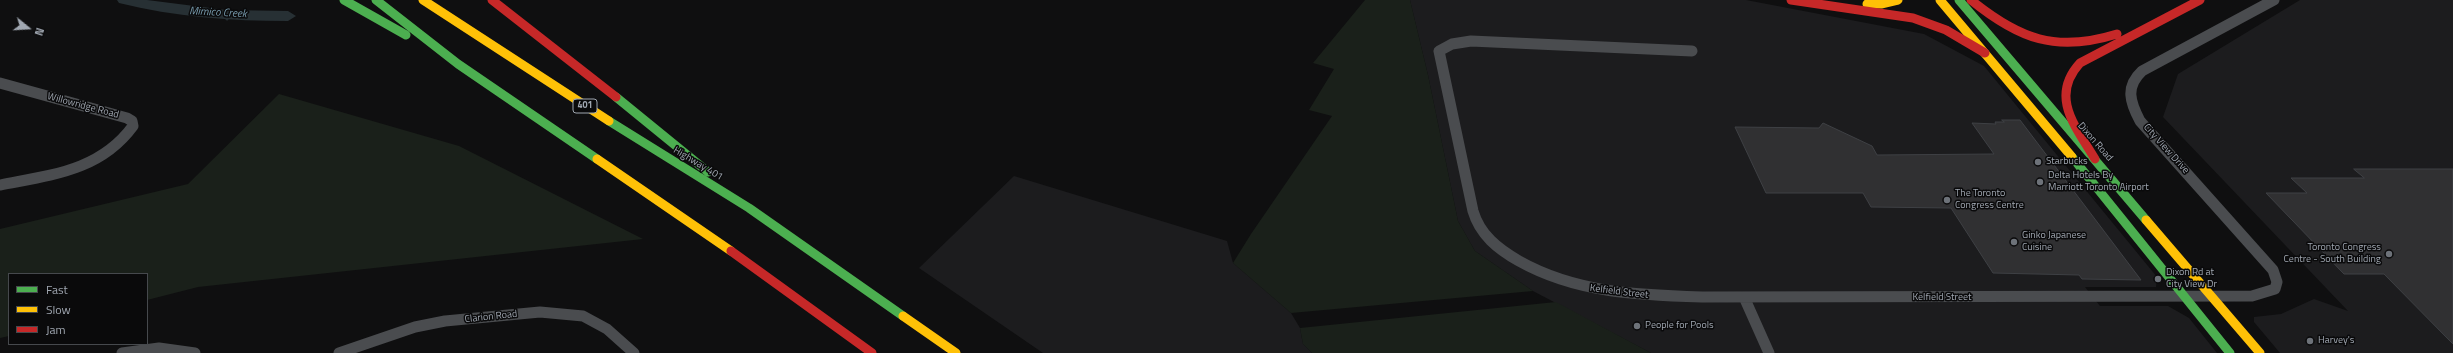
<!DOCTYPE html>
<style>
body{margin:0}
#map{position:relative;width:2453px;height:353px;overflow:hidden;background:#0f0f10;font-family:"Titillium Web",sans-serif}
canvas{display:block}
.legend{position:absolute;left:8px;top:273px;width:140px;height:72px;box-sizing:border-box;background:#0a0a0b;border:1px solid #46494d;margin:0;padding:5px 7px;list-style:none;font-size:12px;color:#a0a7b1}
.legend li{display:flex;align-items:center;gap:8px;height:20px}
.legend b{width:20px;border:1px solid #46494d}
.north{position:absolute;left:8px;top:8px;width:40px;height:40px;-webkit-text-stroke:3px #0a0a0b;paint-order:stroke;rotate:108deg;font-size:11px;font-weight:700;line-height:16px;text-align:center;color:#a0a7b1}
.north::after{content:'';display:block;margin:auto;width:14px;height:18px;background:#a0a7b1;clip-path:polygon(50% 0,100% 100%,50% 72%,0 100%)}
</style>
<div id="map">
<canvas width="2453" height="353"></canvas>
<ul class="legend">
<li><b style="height:5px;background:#4caf50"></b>Fast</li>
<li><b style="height:5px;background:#ffc107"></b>Slow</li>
<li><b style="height:5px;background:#c62828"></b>Jam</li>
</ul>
<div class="north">N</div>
</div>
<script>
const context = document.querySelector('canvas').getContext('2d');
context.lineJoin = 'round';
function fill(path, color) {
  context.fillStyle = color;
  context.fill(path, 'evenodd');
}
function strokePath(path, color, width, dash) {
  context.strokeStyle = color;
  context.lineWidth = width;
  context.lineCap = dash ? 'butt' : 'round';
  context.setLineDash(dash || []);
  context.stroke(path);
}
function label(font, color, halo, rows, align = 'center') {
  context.font = font + ' "Titillium Web",sans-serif';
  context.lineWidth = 3;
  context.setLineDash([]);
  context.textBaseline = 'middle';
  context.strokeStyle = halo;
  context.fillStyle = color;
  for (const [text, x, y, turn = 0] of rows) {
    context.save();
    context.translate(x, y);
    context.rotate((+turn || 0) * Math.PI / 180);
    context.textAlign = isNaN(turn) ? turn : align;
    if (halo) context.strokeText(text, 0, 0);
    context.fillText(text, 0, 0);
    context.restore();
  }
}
const built = new Path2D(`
 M1410 0H1746L1924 34 1984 66 2157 277 2156 287H2085L2100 306H2168L2189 318 2217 353H1651L1533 291 1475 251 1458 221 1428 75Z
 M2300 0H2453V353H2280L2254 322V317L2281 314 2314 299 2348 311 2163 117 2178 74Z
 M1014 176 1227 241 1233 263 1291 313 1300 328 1303 344 1312 353H1043L919 268Z`);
const green = new Path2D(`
 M1365 0H1410L1428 75 1458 221 1475 251 1533 291 1291 313 1233 263 1251 234 1332 116 1309 110 1334 69 1313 63Z
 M279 94 459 146 643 239 198 287 147 300V274H9V336L0 338V229L188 184Z
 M1556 302 1651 353H1312L1303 344 1300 328Z`);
const stream = new Path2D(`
 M225 16 227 19`);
const river = new Path2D(`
 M117 0H147L226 10 288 11 296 16 288 21C231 21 175 17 119 3Z`);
const building = new Path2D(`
 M2002 120H2020L2141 280 2082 279 2079 275 1993 273 1951 208 1871 207 1863 193H1766L1735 127 1819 128 1823 123 1872 146 1877 155 1994 154 1972 123 1996 124 1995 122H2004Z
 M2354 169H2453V344L2384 274H2344L2266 193H2307L2291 178H2364Z`);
const street = new Path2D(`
 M1692 51 1471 41 1452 44 1439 51 1473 211C1480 235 1498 249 1519 261 1576 293 1638 295 1702 297L2252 296 2275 289 2277 282 2273 270 2140 121C2130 102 2125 87 2142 71L2274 0
 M0 83 127 118 132 121 133 126C100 171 51 175 0 185
 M1744 297 1769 353
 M122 353 159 348 195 353
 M339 353 415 327 445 321 540 312 583 316 607 329 634 353`);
const fast = new Path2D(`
 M344 0 406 35
 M376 0 458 64 597 159
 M1959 0 2146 220
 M616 97 708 172
 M609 121 749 208 903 316
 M2072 157 2230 353`);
const slow = new Path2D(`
 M423 0 609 121
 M1940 0 2072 157
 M1867 4H1881L1898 0
 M597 159 731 251
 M2146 220 2260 353
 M903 316 956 353`);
const jam = new Path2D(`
 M492 0 616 97
 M1791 0 1913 18 1946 30 1985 53
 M1971 0C2019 39 2056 53 2117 34
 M2095 159C2076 127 2049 97 2080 63L2200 0
 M731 251 872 353`);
const markers = [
 [2038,162,4,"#6d7279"],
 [2040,182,4,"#6d7279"],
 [1947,200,4,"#6d7279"],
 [2014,242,4,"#6d7279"],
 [2389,254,4,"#6d7279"],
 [2158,279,4,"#6d7279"],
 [1637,326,4,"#6d7279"],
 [2310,341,4,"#6d7279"]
];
const shields = [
 [585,106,24]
];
const shieldNames = [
 ["401",585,106]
];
const streetNames = [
 ["Willowridge Road",83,106,15],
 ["Dixon Road",2095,142,49],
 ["City View Drive",2166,149,48],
 ["Highway 401",698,164,31],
 ["Kelfield Street",1619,292,7],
 ["Kelfield Street",1942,298],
 ["Clarion Road",491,317,-6]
];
const poiNames = [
 ["Starbucks",2046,162],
 ["Delta Hotels By",2048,176],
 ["Marriott Toronto Airport",2048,188],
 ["The Toronto",1955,194],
 ["Congress Centre",1955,206],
 ["Ginko Japanese",2022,236],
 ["Cuisine",2022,248],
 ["Toronto Congress",2381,248,"right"],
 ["Centre - South Building",2381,260,"right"],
 ["Dixon Rd at",2166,273],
 ["City View Dr",2166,285],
 ["People for Pools",1645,326],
 ["Harvey's",2318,341]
];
const waterNames = [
 ["Mimico Creek",218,13,3]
];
fill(built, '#1c1c1e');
fill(green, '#1a201a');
strokePath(stream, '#273034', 3);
fill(river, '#273034');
fill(building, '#303032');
strokePath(building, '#3e4044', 1);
strokePath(street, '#4a4c4f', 11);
strokePath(fast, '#4caf50', 9);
strokePath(slow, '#ffc107', 9);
strokePath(jam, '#c62828', 9);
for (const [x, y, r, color] of markers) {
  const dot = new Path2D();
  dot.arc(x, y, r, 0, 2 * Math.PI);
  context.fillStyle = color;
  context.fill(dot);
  strokePath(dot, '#0a0a0b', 1.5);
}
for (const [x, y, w] of shields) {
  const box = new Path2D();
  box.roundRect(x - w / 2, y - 7, w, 14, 3);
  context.fillStyle = '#0a0a0b';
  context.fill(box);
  strokePath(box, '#a0a7b1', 1);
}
label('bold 9px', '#a0a7b1', null, shieldNames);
label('10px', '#a0a7b1', '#0a0a0b', streetNames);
label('10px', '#a0a7b1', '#0a0a0b', poiNames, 'left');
label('italic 11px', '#779aac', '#0a0a0b', waterNames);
</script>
